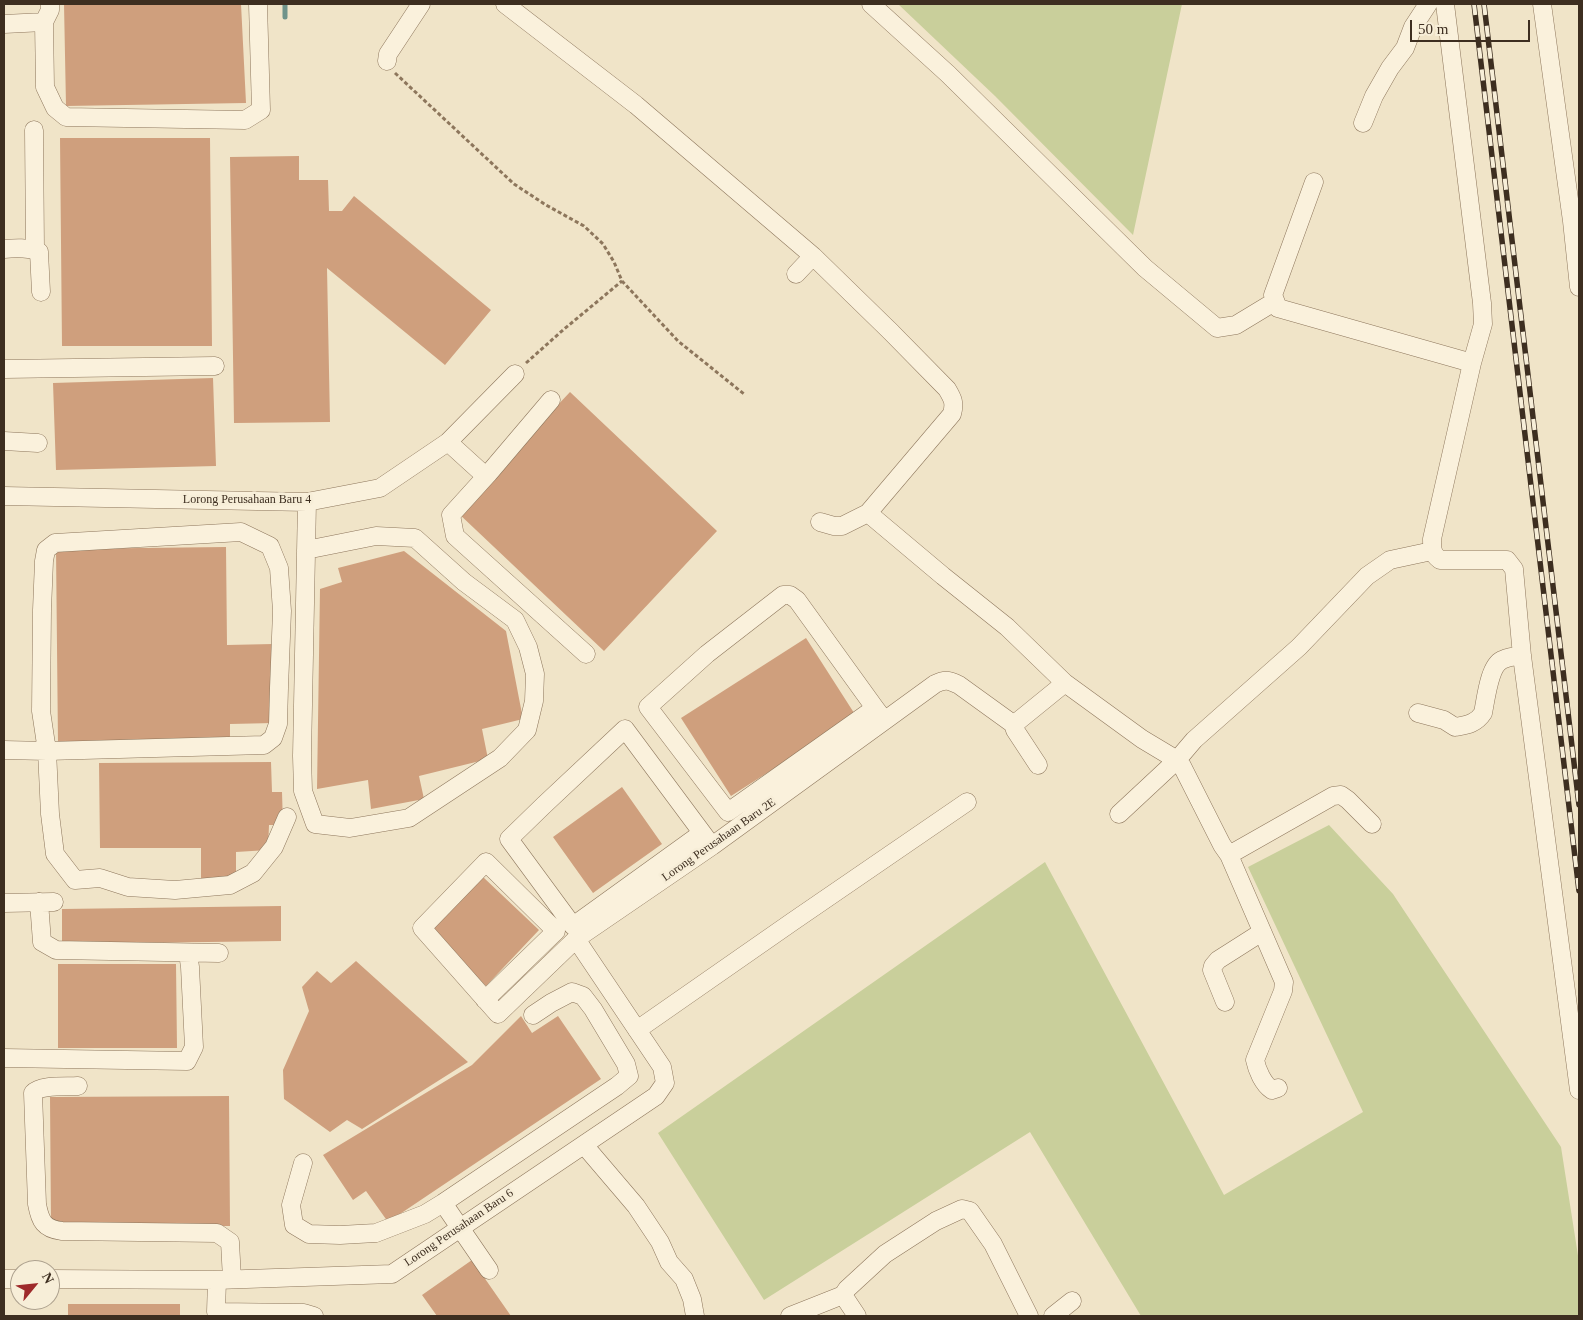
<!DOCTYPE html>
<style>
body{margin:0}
#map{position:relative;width:1583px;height:1320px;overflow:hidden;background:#f0e4c8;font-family:"Times New Roman",serif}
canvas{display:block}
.frame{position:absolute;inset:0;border:5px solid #3d2e20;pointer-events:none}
.north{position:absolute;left:10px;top:1260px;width:50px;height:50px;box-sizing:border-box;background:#f7eed8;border:1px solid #ada18e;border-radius:50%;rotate:62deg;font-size:14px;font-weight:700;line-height:20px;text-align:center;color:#3d2e20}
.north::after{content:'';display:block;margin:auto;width:18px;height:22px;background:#9e2a2b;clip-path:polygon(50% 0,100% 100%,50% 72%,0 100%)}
.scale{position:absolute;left:1410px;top:20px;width:120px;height:22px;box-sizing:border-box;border:2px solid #3d2e20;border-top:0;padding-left:6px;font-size:15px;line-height:18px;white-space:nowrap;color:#3d2e20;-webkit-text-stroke:4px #f7eed8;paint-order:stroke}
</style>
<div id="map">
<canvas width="1583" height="1320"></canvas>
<div class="frame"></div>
<div class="north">N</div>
<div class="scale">50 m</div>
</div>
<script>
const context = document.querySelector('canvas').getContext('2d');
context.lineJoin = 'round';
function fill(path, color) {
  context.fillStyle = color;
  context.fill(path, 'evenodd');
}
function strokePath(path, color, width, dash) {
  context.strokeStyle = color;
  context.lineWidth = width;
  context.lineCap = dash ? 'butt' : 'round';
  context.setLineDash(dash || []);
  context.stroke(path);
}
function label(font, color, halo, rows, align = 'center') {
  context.font = font + ' "Times New Roman",serif';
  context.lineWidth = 5;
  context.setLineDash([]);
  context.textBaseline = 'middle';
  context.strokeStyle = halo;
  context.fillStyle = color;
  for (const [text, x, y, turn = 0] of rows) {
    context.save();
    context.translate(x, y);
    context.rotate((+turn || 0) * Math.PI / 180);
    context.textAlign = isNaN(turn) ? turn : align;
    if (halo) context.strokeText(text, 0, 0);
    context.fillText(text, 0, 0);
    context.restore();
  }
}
const green = new Path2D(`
 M898 4H1182L1133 235 995 96Z
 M1329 825 1393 894 1561 1147 1579 1262V1316H1141L1030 1132 764 1300 658 1133 1045 862 1224 1195 1363 1112 1248 867Z`);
const stream = new Path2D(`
 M285 4V17`);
const building = new Path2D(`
 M64 4H241L246 103 66 106Z
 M60 138H210L212 346H62Z
 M299 156V180H328L329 211H342L354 196 491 310 445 365 327 268 330 422 234 423 230 157Z
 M213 378 216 466 56 470 53 383Z
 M570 392 717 531 604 651 457 512Z
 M226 547 227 645 273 644 274 723 230 724V740L58 744 56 549Z
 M404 551 506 631 523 719 482 729 488 759 419 776 424 799 371 809 368 780 317 789 320 589 342 582 338 568Z
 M806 638 856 716 731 796 681 718Z
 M271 762 272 792H282L283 825H269L268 850 236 852V879H201V848H100L99 763Z
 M622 787 662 844 593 893 553 837Z
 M483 877 539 930 486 986 430 932Z
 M281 906V941L62 944V909Z
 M356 961 468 1062 362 1129 347 1120 330 1132 284 1099 283 1070 309 1011 302 987 317 971 331 983Z
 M58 964H176L177 1048H58Z
 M521 1016 532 1033 558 1016 601 1079 388 1222 366 1191 353 1200 323 1155 472 1065Z
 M229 1096 230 1226H51L50 1097Z
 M472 1260 511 1316H437L422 1295Z
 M68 1304H180V1316H68Z`);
const path = new Path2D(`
 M395 73 514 184 546 205 584 226 603 244 614 262 622 281 678 341 744 394
 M526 363 563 330 622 281`);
const minor = new Path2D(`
 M505 4 636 105 813 256 890 331 947 389C953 399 955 403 952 414L868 513 842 526H834L820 522
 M871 4 948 74 1145 268 1217 328 1236 325 1274 302
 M1445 4 1482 303 1483 324 1472 363 1432 539C1432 549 1432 554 1440 560H1507L1514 569 1522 656 1579 1090
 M1542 4 1572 221 1579 287
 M44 22 45 87 55 108 66 117 245 120 261 110 258 4
 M4 24 44 22 50 10V4
 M387 61 388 54 392 48 421 4
 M1363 123 1374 96 1390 68 1405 48 1413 27 1428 4
 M34 130 35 250
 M1314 182 1273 295 1278 308 1472 363
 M4 249C15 248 28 247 39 252L41 292
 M796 274 813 256
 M4 369 215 366
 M4 441 38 443
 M448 442 481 472 489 473 551 400
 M489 473 451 515 455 536 586 654
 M4 496 307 502 380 488 448 442 515 374
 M868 513 943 576 1007 627 1065 683 1142 739 1177 760 1182 766 1222 845 1229 855 1284 982 1283 991 1255 1060C1257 1070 1263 1084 1272 1090L1278 1088
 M306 550 376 536 415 538 464 582 515 620 528 647 535 674 534 701 527 730 500 758 409 818 350 828 315 824 303 791 302 756 307 502
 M875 708 728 812 648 707 707 654 783 595H790L797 600 875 708 884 720
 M1418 713 1444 720 1455 727C1466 725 1476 724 1483 713 1486 699 1489 666 1502 660 1508 657 1515 656 1522 656
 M1013 724 1017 722 1065 683
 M4 750 47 751 264 745 273 738 278 724 279 688 282 611 279 568 270 546 241 532 55 543 46 550 44 561 42 610 41 711 47 751 50 814 55 854 75 880 100 878 128 887 175 890 230 885 253 873 274 847 287 817
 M1119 814 1177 760 1194 740 1299 647 1367 576 1390 560 1432 551
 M702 833 573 926 509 839 544 805 625 729 712 846
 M1229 855 1333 796 1341 795 1348 800 1372 824
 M39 902 42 942 56 950 219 953
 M4 903 54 902
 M485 1000 556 931 486 862 422 928 498 1014 576 939 712 846 935 684C945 679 949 680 959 685L1013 724 1015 730 1038 765
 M1225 1002 1212 970 1213 966 1218 960 1262 932
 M637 1030 792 922 967 802
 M4 1058 187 1061 194 1047 190 967 188 953
 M78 1086C67 1087 41 1084 33 1093L37 1204C40 1221 44 1229 62 1231L217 1233 230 1242 232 1279
 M584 1145 636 1206 660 1242 669 1262 684 1279 692 1299 695 1316
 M303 1163 291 1205 294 1225 309 1234 340 1235 376 1233 425 1214 443 1203
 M489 1270 443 1203 617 1086 629 1076 626 1064 593 1009 583 996 572 992 551 1003 533 1015
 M4 1279H20
 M50 1279 217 1280 392 1274 656 1096 665 1083 662 1067 576 939
 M217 1280 216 1312 304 1313 314 1316
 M790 1316 843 1295
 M857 1316 843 1295 847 1289 885 1254 936 1221 962 1209 970 1211 993 1244 1029 1316
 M1053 1316 1072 1301`);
const rail = new Path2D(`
 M1474 4 1579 891
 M1484 4 1579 805`);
const streetNames = [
 ["Lorong Perusahaan Baru 4",247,500],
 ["Lorong Perusahaan Baru 2E",719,840,-35],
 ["Lorong Perusahaan Baru 6",459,1228,-34]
];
fill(green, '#c9cf9b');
strokePath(stream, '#6f938a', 5);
fill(building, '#cf9f7d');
strokePath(minor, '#8d765c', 19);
strokePath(path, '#8d765c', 3, [4, 2.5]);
strokePath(minor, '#faf1dc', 18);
strokePath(rail, '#3d2e20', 5.5);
strokePath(rail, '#f7eed8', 4, [11]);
label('12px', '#3d2e20', '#f7eed8', streetNames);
</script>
